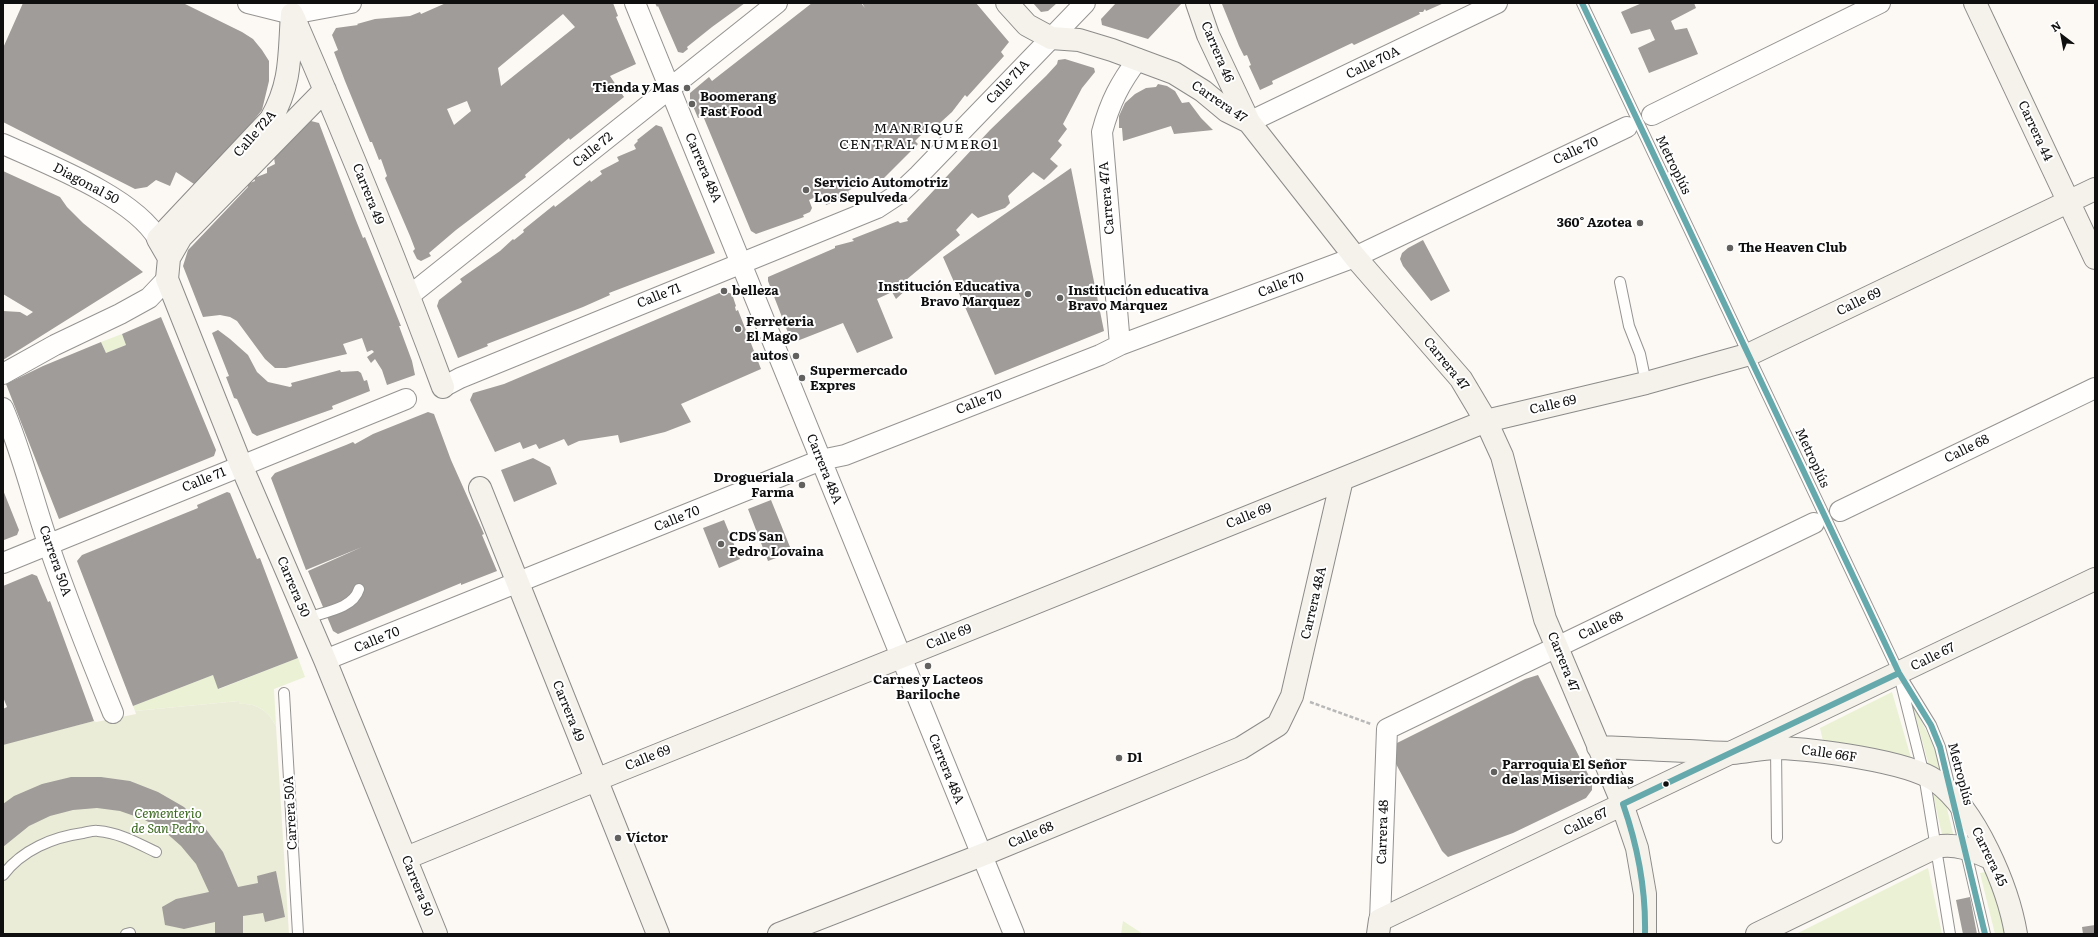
<!DOCTYPE html>
<meta charset="utf-8">
<style>
body{margin:0}
#map{position:relative;width:2098px;height:937px;overflow:hidden;background:#fcf9f4;font-family:Literata,serif}
canvas{display:block}
.frame{position:absolute;inset:0;border:4px solid #0f0f0f;pointer-events:none}
.north{position:absolute;left:2042px;top:16px;width:40px;height:40px;-webkit-text-stroke:3px #fff;paint-order:stroke;rotate:328deg;font-size:11px;font-weight:700;line-height:16px;text-align:center;color:#0f0f0f}
.north::after{content:'';display:block;margin:auto;width:14px;height:18px;background:#0f0f0f;clip-path:polygon(50% 0,100% 100%,50% 72%,0 100%)}
</style>
<div id="map">
<canvas width="2098" height="937"></canvas>
<div class="frame"></div>
<div class="north">N</div>
</div>
<script>
const context = document.querySelector('canvas').getContext('2d');
context.lineJoin = 'round';
function fill(path, color) {
  context.fillStyle = color;
  context.fill(path, 'evenodd');
}
function strokePath(path, color, width, dash) {
  context.strokeStyle = color;
  context.lineWidth = width;
  context.lineCap = dash ? 'butt' : 'round';
  context.setLineDash(dash || []);
  context.stroke(path);
}
function label(font, color, halo, rows, align = 'center') {
  context.font = font + ' Literata,serif';
  context.lineWidth = 4;
  context.setLineDash([]);
  context.textBaseline = 'middle';
  context.strokeStyle = halo;
  context.fillStyle = color;
  for (const [text, x, y, turn = 0] of rows) {
    context.save();
    context.translate(x, y);
    context.rotate((+turn || 0) * Math.PI / 180);
    context.textAlign = isNaN(turn) ? turn : align;
    if (halo) context.strokeText(text, 0, 0);
    context.fillText(text, 0, 0);
    context.restore();
  }
}
const green = new Path2D(`
 M122 334 126 345 106 353 101 342Z
 M298 658 305 677 274 689 276 726C269 711 255 702 239 704V701L135 711 133 706 213 675 219 689Z
 M1892 692 1911 758 1823 741 1820 728Z
 M1912 703 1935 748 1941 770 1929 766Z
 M1933 794 1945 800 1954 838 1943 839Z
 M1928 868 1942 934H1796Z
 M1986 872 1999 895 2007 934H1995L1980 873Z
 M1123 921 1143 934H1121Z`);
const cemetery = new Path2D(`
 M239 701V704C255 702 269 711 276 726L289 934H3V744L94 721 96 722 136 714 135 711Z`);
const building = new Path2D(`
 M23 3H183L242 32 253 39 262 50 269 61V81L262 110 241 136 194 184 176 172 170 186 156 180 147 187 135 189 3 122V48Z
 M446 3H613L618 16 616 17 636 64 610 76 624 97 570 140 569 138 525 175 526 177 456 230 429 253 431 256 421 261 417 259 413 251 415 249 410 236 385 178 387 176 381 159 379 160 372 142H370L345 81 334 52 338 50 332 35 336 28 358 25 357 24 375 19 410 16 420 12 421 14ZM563 14 575 27 501 86 498 68ZM467 101 471 111 454 125 447 109Z
 M655 3H745L712 27 687 47 688 49 683 53 678 52 658 6 657 7Z
 M812 3H861L865 8 862 3H976L1009 42 1001 52 1004 56 967 97 965 95 952 112 930 132 927 129 915 141 918 144 881 181 878 176 869 179 848 191 850 196 826 205 822 194 809 200 812 208 810 212 803 215 804 217 756 234 751 231 703 116 698 118 690 99V93L709 77 712 81Z
 M1033 3H1057L1048 11 1041 12Z
 M1116 3H1182L1148 39 1102 25 1101 19Z
 M1224 3H1444L1426 11 1425 9 1423 12H1419L1420 14 1412 18 1354 45 1352 43 1272 81 1273 84 1260 90 1249 66 1251 65 1247 55 1244 56 1239 46 1222 4Z
 M1642 3H1694L1696 8 1671 21 1675 30 1687 28 1698 54 1649 73 1638 48 1655 40 1650 29 1631 34 1621 12Z
 M1065 59 1094 68 1095 72 1082 88 1063 124 1067 129 1058 141 1062 145 1050 159 1058 166 1044 180 1033 172 1008 196 1010 203 1005 208 978 218 972 213 956 230 960 235 906 280 909 287 896 299 892 292 877 299 893 338 857 353 843 323 792 343 768 281V277L835 248V246L854 241 852 239 898 221 900 223 908 221 907 219 990 130 1046 76 1057 64 1058 60Z
 M1158 84 1167 86 1175 91 1182 103 1189 102 1201 118 1213 130 1174 134 1171 126 1123 141 1122 128H1119V116L1125 103 1135 94 1146 88 1156 87Z
 M311 121 319 123 355 218 363 238 365 237 401 326H399L412 361 415 375 387 385 382 370 375 359 371 363 367 357 374 352 372 350 367 352 362 338 343 344 347 354 286 368H275L265 359 237 321 230 317 220 315 203 317 183 266 188 250 192 246 248 187 247 184 255 181 254 178 267 173V168L275 164 274 158Z
 M656 125 662 127 715 253 643 280 609 293 610 295 583 307 487 344 488 346 458 358 437 306 439 300 462 282 460 279 500 251 513 239 514 240 524 232 523 230 554 205 555 207 590 180 591 182 602 174 600 171 619 161 617 157 636 149 634 145 638 141 637 140Z
 M1071 168 1104 331 995 375 943 257Z
 M3 171 60 197 67 207 83 223 143 272 3 360V311L20 312 27 316 33 312 3 294Z
 M1423 240 1450 291 1431 301 1403 266 1400 259 1402 253 1408 248Z
 M724 291 732 294 736 306 735 307 736 311 738 310 761 369 681 404 691 422 665 432 620 443 618 435 579 441 568 446 564 439 539 449 536 444 523 449 520 442 495 452 470 400 473 393 504 384Z
 M161 317 216 450 214 456 59 519 6 384 43 366 101 342 106 353 126 345 122 334Z
 M218 330 230 339 248 355 257 372 268 382 290 387 292 386 291 383 340 370 341 372 358 371 361 373 364 381 367 380 370 391 332 406 333 409 257 436 252 433 237 399 234 398 231 390 226 377 229 376 212 333Z
 M428 412 434 414 451 460 484 534 482 535 497 571 461 585V583L338 634 333 631 308 571 362 547 306 570 271 478 275 473 346 445 353 442 355 444 373 434Z
 M533 458 550 467 557 484 514 502 501 470Z
 M3 490 19 530 17 535 4 540 3 543Z
 M227 492 230 493 257 559 260 558 298 658 218 689 213 675 133 706 77 561 82 555 198 508 197 505Z
 M771 500 792 552 768 561 748 509Z
 M724 520 740 559 719 568 703 528Z
 M32 574 37 576 48 602 50 601 94 721 3 745V709L7 707 3 697V586Z
 M1538 675 1592 782V790L1586 798 1513 833 1448 857 1442 851 1395 762 1391 746 1525 679Z
 M71 777H101L130 781 158 792 184 807 205 828 223 852 238 887 258 883 257 876 276 871 285 917 265 922 263 913 243 916V934H215V922L184 929 165 925 162 907 176 899 209 892 196 864 181 846 163 830 143 819 120 811 97 808 73 810 50 816 29 826 3 847V804L14 796 42 784Z
 M1970 897 1977 934H1963L1956 900Z
 M2095 925V934H2083L2082 927Z`);
const path = new Path2D(`
 M1310 702 1371 724`);
const lane = new Path2D(`
 M1582 3 1899 673 1931 725 1940 747 1950 788
 M1620 282 1629 326 1640 354 1646 383
 M307 618C324 612 353 609 359 589
 M1901 683 1924 775 1950 934
 M284 693 298 934
 M1776 748 1777 838
 M1956 809 1985 934
 M3 875C22 850 53 837 83 833 88 832 94 830 98 831 120 833 137 843 156 852
 M126 934 130 933`);
const street = new Path2D(`
 M248 3 292 14 351 3
 M635 3 1014 934
 M1652 115 1880 3
 M1249 122 1497 3
 M3 144C47 164 134 197 158 239
 M409 296 777 3
 M1120 345 1102 132C1110 102 1120 83 1138 59
 M3 374 55 345 120 314 149 298 167 279
 M443 387 460 378 877 208 900 193 919 175 1085 3
 M3 408C22 452 33 500 49 546 68 602 90 657 113 713
 M1840 511 2095 388
 M3 563 406 399
 M325 660 821 460 845 455 1100 355 1120 345 1355 257 1627 127
 M1380 920 1387 729 1814 523`);
const secondary = new Path2D(`
 M1007 3 1027 25 1051 38 1079 40 1112 50 1174 73 1203 91 1227 111 1249 122 1355 257 1461 379 1486 421 1502 456 1545 619 1619 795 1637 848 1645 894V934
 M1197 3 1208 35 1249 122
 M1975 3 2095 258
 M292 14C289 54 292 82 271 119L158 239 169 258 167 279 241 465 325 660 436 934
 M293 16C346 138 397 262 443 387
 M169 258 181 237 325 90
 M480 488 658 934
 M1598 747C1628 748 1659 750 1689 751 1703 752 1718 753 1732 753 1747 752 1761 748 1777 748 1813 749 1908 761 1936 781 1976 810 2008 887 2016 934
 M406 858 613 773 1486 421 1646 383 1750 354 2095 189
 M779 934 982 855 1241 748 1278 725 1292 696 1342 479
 M1378 934 1380 920 2095 579
 M1757 934 1936 847C1956 843 1972 850 1990 858`);
const bus1 = new Path2D(`
 M1582 3 1899 673 1931 725 1940 747 1985 934
 M1645 934C1646 889 1638 847 1623 804L1899 673`);
const markers = [
 [687,88,4,"#62615f"],
 [692,104,4,"#62615f"],
 [806,190,4,"#62615f"],
 [1640,223,4,"#62615f"],
 [1730,248,4,"#62615f"],
 [724,291,4,"#62615f"],
 [1028,294,4,"#62615f"],
 [1060,298,4,"#62615f"],
 [738,329,4,"#62615f"],
 [796,356,4,"#62615f"],
 [802,378,4,"#62615f"],
 [802,485,4,"#62615f"],
 [721,544,4,"#62615f"],
 [928,666,4,"#62615f"],
 [1119,758,4,"#62615f"],
 [1494,772,4,"#62615f"],
 [1666,784,3.5,"#0f0f0f"],
 [618,838,4,"#62615f"]
];
const streetNames = [
 ["Carrera 46",1217,52,67],
 ["Calle 70A",1373,63,-26],
 ["Calle 71A",1008,82,-46],
 ["Carrera 47",1219,102,34],
 ["Carrera 44",2035,131,65],
 ["Calle 72A",255,134,-49],
 ["Calle 72",593,150,-39],
 ["Calle 70",1576,151,-25],
 ["Metroplús",1673,165,64],
 ["Carrera 48A",703,168,67],
 ["Diagonal 50",86,184,28],
 ["Carrera 49",368,194,68],
 ["Carrera 47A",1107,198,-95],
 ["Calle 70",1281,285,-21],
 ["Calle 71",659,296,-22],
 ["Calle 69",1859,302,-26],
 ["Carrera 47",1446,364,51],
 ["Calle 70",979,402,-21],
 ["Calle 69",1553,405,-13],
 ["Calle 68",1967,449,-26],
 ["Metroplús",1812,458,65],
 ["Carrera 48A",824,469,68],
 ["Calle 71",204,480,-22],
 ["Calle 69",1249,516,-22],
 ["Calle 70",677,519,-22],
 ["Carrera 50A",55,561,71],
 ["Carrera 50",293,587,67],
 ["Carrera 48A",1314,603,-77],
 ["Calle 68",1601,626,-26],
 ["Calle 69",949,637,-22],
 ["Calle 70",377,640,-22],
 ["Calle 67",1933,657,-26],
 ["Carrera 47",1563,662,68],
 ["Carrera 49",568,711,68],
 ["Calle 66F",1829,754,8],
 ["Calle 69",648,758,-22],
 ["Carrera 48A",946,769,68],
 ["Metroplús",1960,774,75],
 ["Carrera 50A",291,813,-93],
 ["Calle 67",1586,822,-26],
 ["Carrera 48",1383,832,-88],
 ["Calle 68",1031,835,-23],
 ["Carrera 45",1989,857,64],
 ["Carrera 50",417,886,68]
];
const poiNames = [
 ["Tienda y Mas",679,88,"right"],
 ["Boomerang",700,97],
 ["Fast Food",700,112],
 ["Servicio Automotriz",814,183],
 ["Los Sepulveda",814,198],
 ["360° Azotea",1632,223,"right"],
 ["The Heaven Club",1738,248],
 ["Institución Educativa",1020,287,"right"],
 ["Bravo Marquez",1020,302,"right"],
 ["belleza",732,291],
 ["Institución educativa",1068,291],
 ["Bravo Marquez",1068,306],
 ["Ferreteria",746,322],
 ["El Mago",746,337],
 ["autos",788,356,"right"],
 ["Supermercado",810,371],
 ["Expres",810,386],
 ["Drogueriala",794,478,"right"],
 ["Farma",794,493,"right"],
 ["CDS San",729,537],
 ["Pedro Lovaina",729,552],
 ["Carnes y Lacteos",928,680,"center"],
 ["Bariloche",928,695,"center"],
 ["D1",1127,758],
 ["Parroquia El Señor",1502,765],
 ["de las Misericordias",1502,780],
 ["Víctor",626,838]
];
const parkNames = [
 ["Cementerio",168,814],
 ["de San Pedro",168,829]
];
const neighbourhoodNames = [
 ["MANRIQUE",919,129],
 ["CENTRAL NUMERO1",919,145]
];
fill(green, '#eaf1d4');
fill(cemetery, '#ebecd8');
fill(building, '#a09c99');
strokePath(lane, '#969492', 12);
strokePath(street, '#969492', 22);
strokePath(secondary, '#8c8b89', 24);
strokePath(path, '#b9b8b8', 2.5, [4, 2]);
strokePath(lane, '#fffefd', 10);
strokePath(street, '#fffefd', 20);
strokePath(secondary, '#f5f2eb', 22);
strokePath(bus1, '#65a9ac', 6);
for (const [x, y, r, color] of markers) {
  const dot = new Path2D();
  dot.arc(x, y, r, 0, 2 * Math.PI);
  context.fillStyle = color;
  context.fill(dot);
  strokePath(dot, '#fff', 1.5);
}
label('13px', '#0f0f0f', '#fff', streetNames);
label('bold 13px', '#0f0f0f', '#fff', poiNames, 'left');
label('italic 13px', '#3a681e', '#fff', parkNames);
context.letterSpacing = '1px';
label('14px', '#0f0f0f', '#fff', neighbourhoodNames);
context.letterSpacing = '0px';
</script>
